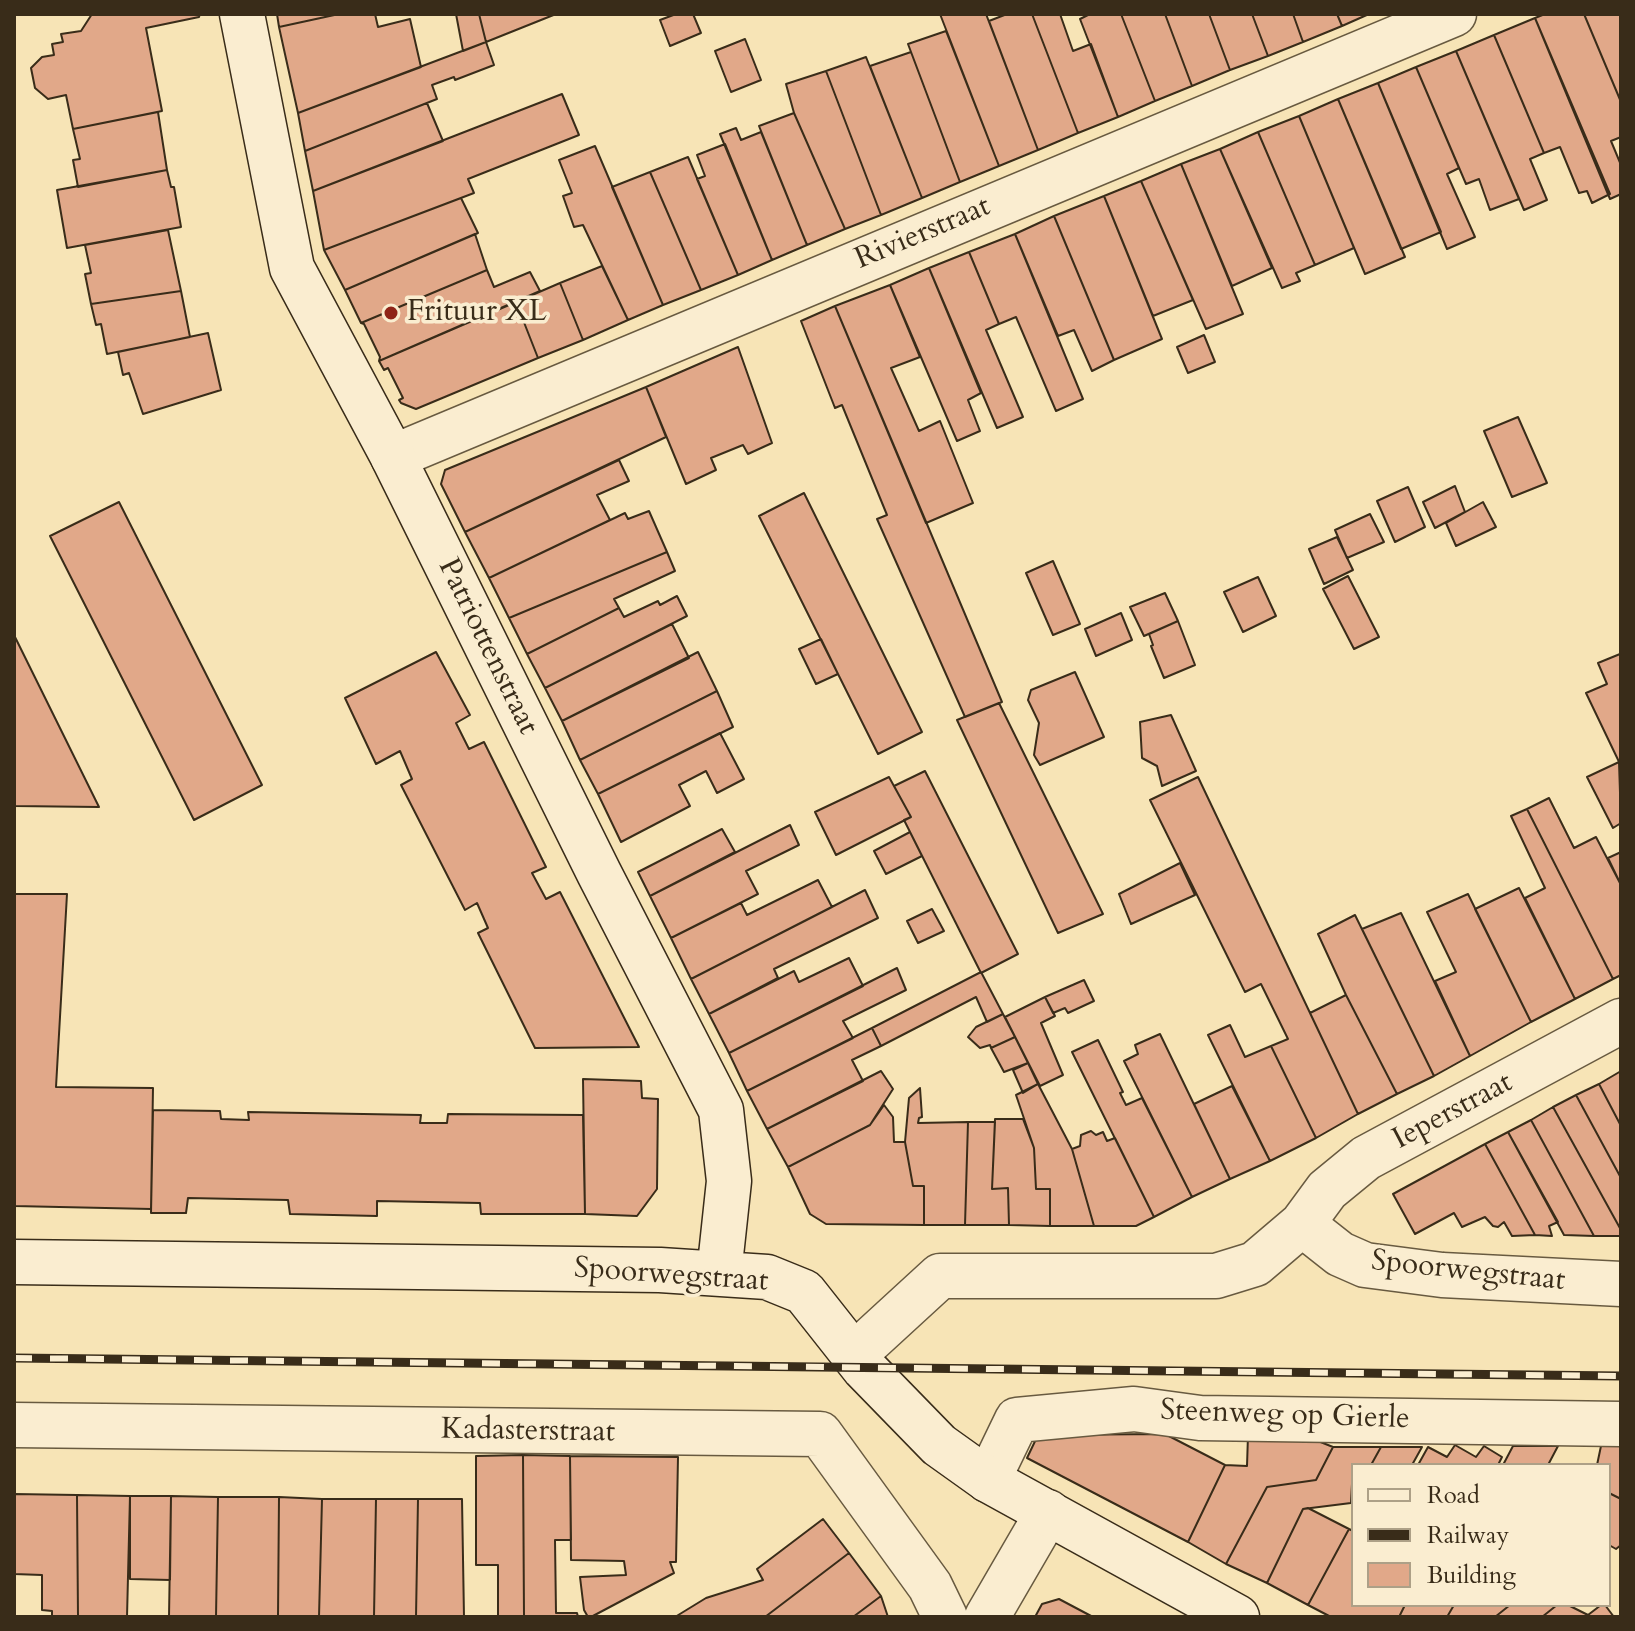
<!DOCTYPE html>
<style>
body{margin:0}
#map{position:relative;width:1635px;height:1631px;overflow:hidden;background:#f7e4b6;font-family:Cardo,serif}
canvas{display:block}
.frame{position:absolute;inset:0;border:16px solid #392c19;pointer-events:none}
.legend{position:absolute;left:1351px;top:1463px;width:260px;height:144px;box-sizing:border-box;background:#faedd0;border:2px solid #ada087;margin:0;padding:10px 14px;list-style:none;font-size:24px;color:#392c19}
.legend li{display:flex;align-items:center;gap:16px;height:40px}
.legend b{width:40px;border:2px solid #ada087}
</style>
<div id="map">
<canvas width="1635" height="1631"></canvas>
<div class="frame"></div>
<ul class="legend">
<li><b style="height:10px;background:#faedd0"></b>Road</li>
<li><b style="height:10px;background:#392c19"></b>Railway</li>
<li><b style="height:22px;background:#e1a889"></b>Building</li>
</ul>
</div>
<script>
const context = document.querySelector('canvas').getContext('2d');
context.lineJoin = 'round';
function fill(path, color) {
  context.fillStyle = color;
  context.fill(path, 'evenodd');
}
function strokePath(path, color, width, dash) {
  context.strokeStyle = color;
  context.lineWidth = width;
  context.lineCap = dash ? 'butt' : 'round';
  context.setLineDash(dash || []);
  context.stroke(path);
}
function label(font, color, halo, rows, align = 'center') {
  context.font = font + ' Cardo,serif';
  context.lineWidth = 7;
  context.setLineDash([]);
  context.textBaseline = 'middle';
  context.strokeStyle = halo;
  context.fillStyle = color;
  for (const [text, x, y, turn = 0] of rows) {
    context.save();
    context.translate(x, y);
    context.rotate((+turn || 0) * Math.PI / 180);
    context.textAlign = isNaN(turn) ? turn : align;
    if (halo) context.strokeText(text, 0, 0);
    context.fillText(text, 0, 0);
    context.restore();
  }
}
const building = new Path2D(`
 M92 14H200L199 17 146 28 162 111 73 129 66 95 48 99 35 88 31 68 42 57 54 55 52 44 63 42 61 34 81 31Z
 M277 14H339L279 27Z
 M339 14H375L378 27 410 19 421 67 298 113 279 27Z
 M456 14H479L486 42 463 51Z
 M479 14H556L486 42Z
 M676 14H693L701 33 670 46 660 20Z
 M940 14H986L1038 150 999 166Z
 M1007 14H1032L1078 133 1038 150 989 21Z
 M1032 14H1060L1073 51 1091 44 1118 117 1078 133Z
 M1121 14 1155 101 1118 117 1080 19 1090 14Z
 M1121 14H1165L1192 86 1155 101Z
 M1165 14H1209L1230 70 1192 86Z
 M1209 14H1252L1268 56 1230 70Z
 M1252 14H1293L1303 42 1268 56Z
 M1293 14H1337L1342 26 1303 42Z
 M1337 14H1369L1342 26Z
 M1545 14H1584L1621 102V137L1611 141 1621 165V194L1610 199 1535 18Z
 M1584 14H1621V102Z
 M1535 18 1610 194 1592 203 1587 191 1579 193 1560 147 1544 153 1494 35Z
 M946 31 999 166 960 182 908 44Z
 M1494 35 1544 153 1530 159 1547 200 1524 210 1456 51Z
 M745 39 761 80 731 92 715 51Z
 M486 42 494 65 455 80 454 77 432 85 437 99 305 151 298 113Z
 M1456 51 1519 199 1490 210 1479 179 1466 184 1416 67Z
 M911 52 960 182 922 198 870 66Z
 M866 57 922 198 881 215 826 71Z
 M1416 67 1459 168 1447 174 1475 237 1447 249 1378 83Z
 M826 71 881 215 845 229 794 113 786 84Z
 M1378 83 1441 232 1401 249 1338 99Z
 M562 94 579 135 468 179 474 193 324 250 313 191Z
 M1338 99 1405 257 1365 274 1299 116Z
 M427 103 443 141 313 191 305 151Z
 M158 112 167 170 78 187 73 160 80 159 73 129Z
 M794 113 845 229 807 245 759 126Z
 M1299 116 1354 248 1315 265 1258 132Z
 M736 128 741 140 761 132 807 245 772 260 720 134Z
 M1258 132 1315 265 1296 273 1300 281 1282 288 1220 149Z
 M725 144 772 260 738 275 697 179 705 176 697 155Z
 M595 146 663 305 628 320 583 225 574 227 563 196 572 193 559 160Z
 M1220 149 1272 268 1232 286 1181 164Z
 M688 157 738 275 701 290 650 172Z
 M1181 164 1243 314 1206 329 1141 181Z
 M167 170 171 187H174L181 227 67 248 57 190Z
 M650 172 701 290 663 305 612 187Z
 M1141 181 1193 300 1153 316 1104 196Z
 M1104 196 1162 339 1114 360 1054 216Z
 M461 198 478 233 345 290 324 250Z
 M1054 216 1114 360 1092 371 1074 330 1058 336 1015 234Z
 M168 230 181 291 91 304 85 274 91 273 85 245Z
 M475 234 487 270 361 323 345 290Z
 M1015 234 1083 399 1056 411 1016 317 999 324 969 252Z
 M969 252 999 324 986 330 1023 417 997 428 929 268Z
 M602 266 628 320 583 340 560 283Z
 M929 268 981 393 968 400 980 431 957 441 890 285Z
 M487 270 494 287 530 272 540 291 379 361 380 357 364 324 361 323Z
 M560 283 583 340 538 358 516 302Z
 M890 285 920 357 891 368 919 431 940 421 973 503 926 523 835 306Z
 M181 291 190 337 107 354 101 324 96 325 91 304Z
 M516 302 538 358 416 409 401 403 399 400 403 398 388 368 384 370 379 361Z
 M835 306 1002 702 965 717 877 519 887 515 842 405 835 408 801 321Z
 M208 333 221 390 143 414 129 373 123 375 118 352Z
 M1204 335 1215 362 1188 373 1177 347Z
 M738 347 772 443 748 454 743 445 711 458 716 470 686 484 646 387Z
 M646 387 666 437 465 532 441 484 445 470Z
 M1518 417 1547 483 1512 497 1484 431Z
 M619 460 629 481 597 495 610 520 489 578 465 532Z
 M1455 486 1465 512 1435 528 1423 502Z
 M1408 487 1425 527 1395 542 1377 501Z
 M804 493 922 732 878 754 759 516Z
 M119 502 262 785 194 820 50 536Z
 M1483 502 1496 527 1456 546 1446 523Z
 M649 511 667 552 509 618 489 578 625 513 628 519Z
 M1370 514 1384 542 1347 558 1335 530Z
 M1337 537 1353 570 1324 584 1309 549Z
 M667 552 675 571 614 599 619 608 527 654 509 618Z
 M1053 561 1080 624 1053 635 1026 573Z
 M1348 576 1379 637 1354 649 1323 589Z
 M1258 577 1276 616 1243 632 1224 592Z
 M1165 593 1178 621 1144 636 1130 607Z
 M677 596 687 616 545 688 527 654 619 608 624 617 658 601 660 605Z
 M1121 613 1132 640 1096 656 1085 629Z
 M1178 621 1195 665 1164 678 1151 646 1153 645 1149 634Z
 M672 624 689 658 562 721 545 688Z
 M14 635 99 807 14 806Z
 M821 639 838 674 816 684 799 649Z
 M436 652 470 715 456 723 469 749 484 742 546 867 532 873 546 899 560 892 639 1047 535 1048 478 933 488 928 477 903 465 910 401 785 412 779 400 751 376 764 345 698Z
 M698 652 717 691 580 760 562 721Z
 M1620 654 1621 656V766L1586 693 1607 684 1598 663Z
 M1075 672 1104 737 1040 765 1034 755 1039 723 1028 700 1031 690Z
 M717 691 733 727 598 794 580 760Z
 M999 703 1103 914 1058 933 957 720Z
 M1171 715 1196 771 1162 786 1157 766 1142 758 1140 722Z
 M720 733 744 779 717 793 706 771 679 785 690 806 621 842 598 794Z
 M1619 762 1621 823 1613 828 1587 777Z
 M925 771 1018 954 981 973 904 820 911 817 894 786Z
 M889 777 911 817 836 855 815 812Z
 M1198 777 1358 1114 1316 1138 1271 1046 1288 1039 1261 984 1245 992 1150 800Z
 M1549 798 1574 848 1596 837 1621 885V975L1613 979 1527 809Z
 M1527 809 1613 979 1575 999 1525 898 1545 888 1511 816Z
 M790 825 799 845 746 871 758 894 671 938 650 896Z
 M722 829 735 852 650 896 638 872Z
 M910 832 922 856 886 874 874 851Z
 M1621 852V885L1608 858Z
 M1180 863 1195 895 1131 924 1119 894Z
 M818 880 832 907 691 979 671 938 741 903 747 915Z
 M1519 888 1575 999 1531 1022 1475 909Z
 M865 890 878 918 774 969 778 978 709 1014 691 979Z
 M14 894H67L56 1087 153 1088 151 1209 14 1206Z
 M1468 894 1531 1022 1470 1056 1435 981 1456 972 1427 912Z
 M932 909 944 931 918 943 907 921Z
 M1401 913 1470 1056 1434 1076 1362 929Z
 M1355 915 1434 1076 1397 1094 1346 995 1318 934Z
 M849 958 863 986 729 1053 709 1014 794 971 799 982Z
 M897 968 906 990 843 1021 853 1038 747 1091 729 1053Z
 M981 972 1003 1014 987 1022 976 997 881 1046 872 1028Z
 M1084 980 1094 1001 1068 1013 1065 1008 1053 1013 1045 997Z
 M1346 995 1397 1094 1358 1114 1310 1013Z
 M1045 997 1055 1016 1041 1023 1063 1075 1040 1086 1005 1017Z
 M1003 1014 1015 1037 991 1048 990 1045 980 1048 968 1037 976 1027Z
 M1230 1025 1245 1057 1271 1046 1316 1138 1270 1161 1208 1035Z
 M872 1028 881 1046 852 1060 863 1081 767 1129 747 1091Z
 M1160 1034 1230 1179 1192 1197 1124 1061 1138 1054 1135 1045Z
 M1015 1037 1028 1063 1004 1072 991 1048Z
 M1098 1040 1123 1092 1120 1093 1126 1105 1142 1098 1192 1197 1154 1217 1072 1052Z
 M1028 1063 1038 1084 1023 1093 1013 1070Z
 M881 1071 893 1089 870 1125 788 1167 767 1129Z
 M1621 1071V1126L1599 1084Z
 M583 1079 641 1081 642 1098 658 1099 657 1189 637 1216 585 1214Z
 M1038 1084 1072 1149 1094 1226H1050V1189H1036L1034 1148 1016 1095Z
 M1599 1084 1621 1126V1178L1576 1095Z
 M1232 1086 1270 1161 1230 1179 1194 1104Z
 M920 1088 922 1117 919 1118 918 1123 968 1122 965 1225H924V1186H913L905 1142 909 1098Z
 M1576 1095 1621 1178V1230L1553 1107Z
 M884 1105 893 1117 894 1142H905L913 1186H924V1225L826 1224 810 1214 788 1167 870 1125Z
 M1553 1107 1621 1230V1236H1594L1531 1120Z
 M153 1110 220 1111 221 1119 249 1120 248 1112 421 1115 420 1123H447L448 1114 583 1115 585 1214H481L480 1203 377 1201V1216L290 1214 288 1200 188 1198 186 1213H151Z
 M995 1119H1023L1034 1148 1036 1189H1050V1226L1009 1225 1008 1188 992 1189Z
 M1531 1120 1594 1236 1564 1235 1508 1132Z
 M968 1122H995L992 1189 1008 1188 1009 1225H965Z
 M1091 1131 1096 1135 1103 1132 1107 1141 1115 1138 1154 1217 1136 1226H1094L1072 1149 1080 1146 1081 1135Z
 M1508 1132 1558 1222 1549 1226 1552 1236 1535 1235 1485 1144Z
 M1485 1144 1535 1235 1512 1236 1504 1222 1498 1227 1493 1226 1485 1217 1462 1227 1454 1213 1415 1234 1393 1194Z
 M1165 1434 1225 1465 1188 1542 1027 1458 1038 1435Z
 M1248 1435H1303L1333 1447 1316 1480 1267 1487 1226 1564 1188 1542 1225 1465 1247 1466Z
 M1455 1445 1476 1457 1484 1446 1502 1457 1498 1465H1418L1428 1447 1447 1457Z
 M1513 1446H1558L1548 1465H1503Z
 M1601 1446H1621V1499L1609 1493V1465H1597Z
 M1333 1447H1381L1371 1465H1353L1351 1503 1303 1509 1267 1583 1226 1564 1267 1487 1316 1480Z
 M1381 1447H1422L1412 1465H1371Z
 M523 1455 524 1617H498V1565H476V1456Z
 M523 1455 570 1456 571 1540H555L556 1613H577L578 1617H524Z
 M570 1456 678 1457 676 1562H670L674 1573 591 1617H588L584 1610 580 1577 626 1575 624 1561 571 1560Z
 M1609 1493 1621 1499V1545L1616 1549 1609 1545Z
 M14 1494 77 1495 78 1617H52V1611L42 1610V1575L14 1574Z
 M77 1495 130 1496 127 1617H78Z
 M130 1496H171L170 1580 130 1579Z
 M171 1496 218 1497 216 1617H169Z
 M218 1497H279L278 1617H216Z
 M279 1497 322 1499 319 1617 278 1616Z
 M322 1499H376L374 1617H319Z
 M376 1499H418L416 1617 374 1616Z
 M418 1499H462L464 1617H416Z
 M1308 1508 1349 1529 1308 1605 1267 1583 1303 1509Z
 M823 1519 849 1553 765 1617H675L706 1598 763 1580 757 1569Z
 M1349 1529 1353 1531V1605H1405L1399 1617H1331L1308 1605Z
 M849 1553 881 1596 853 1617H765Z
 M881 1596 888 1617H853Z
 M1059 1599 1093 1617H1035L1042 1604Z
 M1405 1605H1454L1447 1617H1399Z
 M1454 1605H1510L1495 1617H1447Z
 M1510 1605H1557L1542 1617H1495Z
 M1557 1605H1568L1588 1615 1601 1605H1605L1614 1617H1542Z`);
const street = new Path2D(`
 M393 457 1454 14
 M1302 1224 1340 1254 1365 1265 1442 1275 1621 1284
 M855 1354 940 1276H1216L1255 1264 1302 1224 1327 1190 1366 1158 1621 1021
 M14 1425 820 1434 930 1586 945 1617
 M988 1480 1017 1420 1134 1409 1200 1418 1621 1424
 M987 1617 1048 1512`);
const secondary = new Path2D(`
 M242 14 292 268 393 457 599 873 721 1110 729 1181 719 1274
 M14 1262 660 1270 767 1277 804 1292 864 1368 939 1445 988 1480 1237 1617`);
const rail = new Path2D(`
 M14 1358 1621 1376`);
const markers = [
 [391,313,8,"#8f2418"]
];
const streetNames = [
 ["Rivierstraat",923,234,-23],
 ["Patriottenstraat",487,647,64],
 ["Ieperstraat",1453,1112,-28],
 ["Spoorwegstraat",1468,1272,6],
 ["Spoorwegstraat",671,1276,4],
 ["Steenweg op Gierle",1285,1416,2],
 ["Kadasterstraat",528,1432,1]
];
const poiNames = [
 ["Frituur XL",407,313]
];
fill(building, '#e1a889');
strokePath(building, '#392c19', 2);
strokePath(street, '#685a40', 47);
strokePath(secondary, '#392c19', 47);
strokePath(street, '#faedd0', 44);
strokePath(secondary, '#faedd0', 44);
strokePath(rail, '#392c19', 9);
strokePath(rail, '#faedd0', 6, [18]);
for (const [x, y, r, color] of markers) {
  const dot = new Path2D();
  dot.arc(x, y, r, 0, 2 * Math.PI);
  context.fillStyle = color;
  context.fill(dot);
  strokePath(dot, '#faedd0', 3);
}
label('30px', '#392c19', '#faedd0', streetNames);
label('30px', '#392c19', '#faedd0', poiNames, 'left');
</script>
